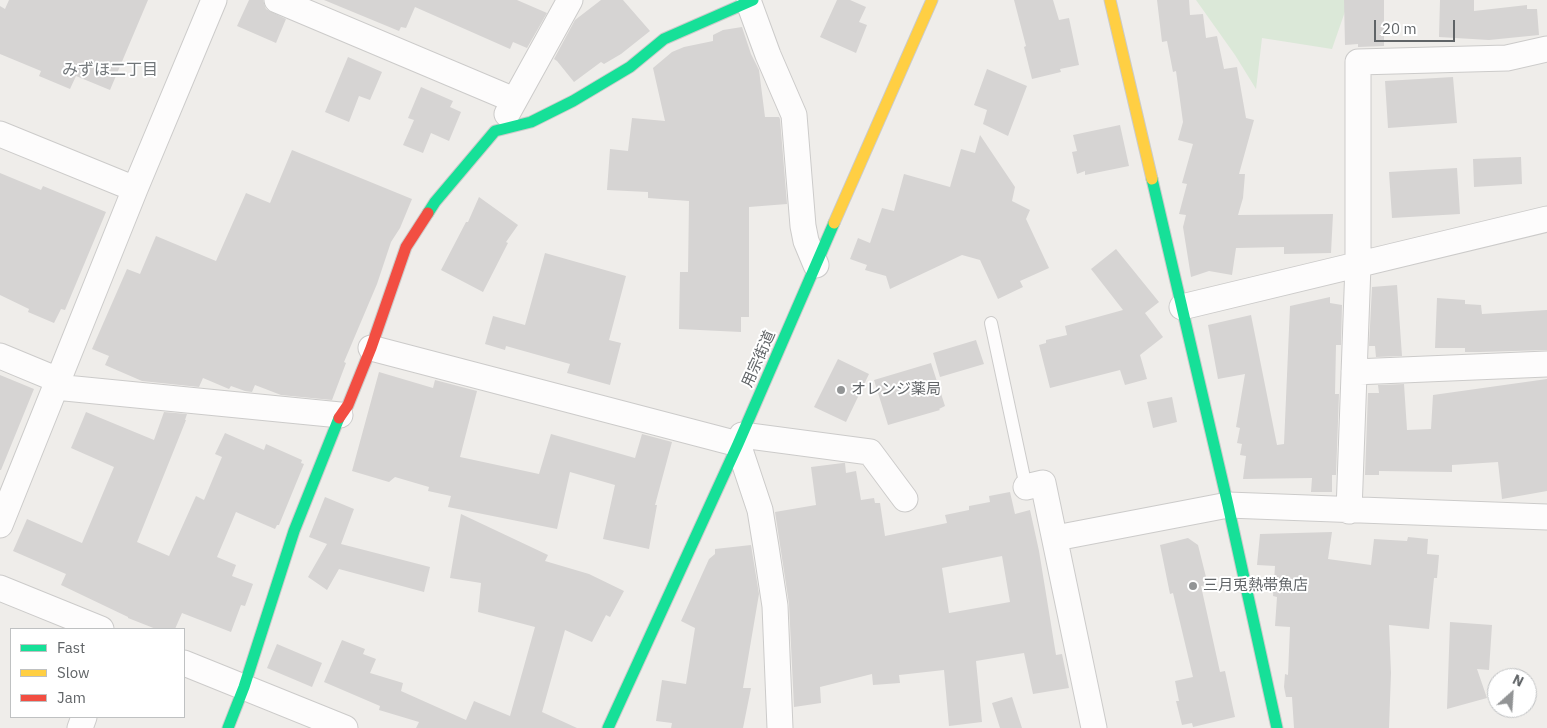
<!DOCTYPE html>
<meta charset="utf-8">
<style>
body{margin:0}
#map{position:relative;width:1547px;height:728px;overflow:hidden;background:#efedea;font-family:"IBM Plex Sans",sans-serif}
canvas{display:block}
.legend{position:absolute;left:10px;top:628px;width:175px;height:90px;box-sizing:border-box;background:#fff;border:1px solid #bfc1c2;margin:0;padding:6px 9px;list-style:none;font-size:15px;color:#606467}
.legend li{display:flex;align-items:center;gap:10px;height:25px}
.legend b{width:25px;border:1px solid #bfc1c2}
.north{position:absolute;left:1487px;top:668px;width:50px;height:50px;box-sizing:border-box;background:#fff;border:1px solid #bfc1c2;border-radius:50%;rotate:26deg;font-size:14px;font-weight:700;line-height:20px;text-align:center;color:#606467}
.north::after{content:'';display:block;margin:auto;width:18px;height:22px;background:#929495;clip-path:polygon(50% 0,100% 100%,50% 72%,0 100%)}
.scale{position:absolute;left:1374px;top:20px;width:81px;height:22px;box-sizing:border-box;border:2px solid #606467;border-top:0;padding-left:6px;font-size:15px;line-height:18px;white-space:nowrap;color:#606467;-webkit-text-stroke:4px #fff;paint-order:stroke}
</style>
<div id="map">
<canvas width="1547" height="728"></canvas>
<ul class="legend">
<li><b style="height:6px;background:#16e098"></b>Fast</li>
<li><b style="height:6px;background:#ffcf43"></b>Slow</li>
<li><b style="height:6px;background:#f24e42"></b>Jam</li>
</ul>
<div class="north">N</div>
<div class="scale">20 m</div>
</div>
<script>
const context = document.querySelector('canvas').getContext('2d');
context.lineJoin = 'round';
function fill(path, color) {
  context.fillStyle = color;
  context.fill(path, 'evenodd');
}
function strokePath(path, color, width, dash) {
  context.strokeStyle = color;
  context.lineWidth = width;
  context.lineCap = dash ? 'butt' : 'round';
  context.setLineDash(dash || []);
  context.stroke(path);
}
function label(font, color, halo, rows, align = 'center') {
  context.font = font + ' "IBM Plex Sans","Noto Sans JP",sans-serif';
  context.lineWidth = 4;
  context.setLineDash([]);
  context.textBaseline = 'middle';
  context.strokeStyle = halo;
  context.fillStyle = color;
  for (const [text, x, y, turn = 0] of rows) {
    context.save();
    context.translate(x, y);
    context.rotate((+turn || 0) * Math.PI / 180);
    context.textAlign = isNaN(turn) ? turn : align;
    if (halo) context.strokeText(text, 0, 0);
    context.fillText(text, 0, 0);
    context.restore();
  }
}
const green = new Path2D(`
 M1196 0H1349L1332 49 1262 38 1256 89 1235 55Z`);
const building = new Path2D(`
 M9 0H148L110 90 76 76 70 89 39 76 41 71 0 54V6L5 9Z
 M249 0H263L266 9 286 19 276 43 237 26Z
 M324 0H517L547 13 527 48 513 42 510 49 415 7 406 28 401 27 399 31Z
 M601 0H623L650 31 621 54 604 64 601 62 574 82 557 61 554 59 575 20Z
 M837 0H850L866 7 859 22 867 25 856 53 820 37Z
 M1014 0H1053L1059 20 1069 18 1079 65 1060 69 1061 72 1032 79 1024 47 1026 46Z
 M1157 0H1189L1190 15 1203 14 1206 38 1217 36 1224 69 1237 67 1246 118 1254 120 1239 174H1245L1243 198 1238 215 1333 214 1331 253 1284 254V247L1236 248 1232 275 1209 271 1191 277 1183 227 1186 215 1179 214 1187 184 1182 183 1193 144 1178 140 1183 122 1176 71 1173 72 1167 41 1162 42Z
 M1344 0H1384V46L1358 47V44L1345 45Z
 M1440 0H1474V11L1527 5V9H1537L1539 35 1489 40 1439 37Z
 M742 27 751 54 759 70 765 117H779L780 119 787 204 749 207V317H741V332L679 329 680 272H688L689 201 648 198V192L607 190 610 149 628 151 632 118 665 121 653 68 672 52 684 47 713 41V35L723 30Z
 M348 57 382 72 370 100 359 96 349 122 325 112Z
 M987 69 1027 86 1008 136 983 124 987 110 974 105Z
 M1453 77 1457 123 1388 128 1385 81Z
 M421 87 453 101 450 107 461 112 449 141 431 133 423 153 403 145 414 120 408 118Z
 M1120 125 1129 166 1085 175V171L1077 174 1072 152 1077 151 1073 135Z
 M980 135 1015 187 1012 201 1030 210 1026 219 1049 268 1020 281 1023 287 998 299 980 260 962 255 890 289 886 276 865 270 867 265 850 259 858 238 870 243 882 208 894 211 904 174 950 187 961 149 975 153Z
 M292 150 412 199 400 228 391 242 377 284 344 362 346 363 332 400 281 395 255 385 252 392 245 391 231 386 229 389 203 378 199 387 142 381 105 365 109 356 92 349 127 269 140 274 156 236 216 261 246 193 270 203Z
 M1521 157 1522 184 1474 187 1473 159Z
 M1457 168 1460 214 1392 218 1389 172Z
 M0 173 41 190 43 186 106 212 65 310 61 309 54 323 28 312 29 309 0 295Z
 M479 197 518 225 506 242 508 243 483 292 441 270 466 222H468Z
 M1116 249 1159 302 1145 313 1163 337 1140 355 1147 379 1125 385 1120 370 1050 388 1039 345 1046 343V340L1067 335 1065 326 1123 310 1091 269Z
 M545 253 626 276 609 340 621 343 610 385 567 373 570 364 506 346 505 350 485 344 493 316 525 325Z
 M1397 285 1402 356 1376 357 1375 346H1369L1372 287Z
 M1330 297V303L1342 305 1341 345H1336L1335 394H1339L1336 475H1332V492H1311L1312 478 1243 479 1246 456 1240 455 1242 444 1237 443 1240 428 1236 427 1245 374 1218 379 1208 325 1251 315 1277 445 1284 444 1290 306Z
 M1437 298 1465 300V304L1481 305 1482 314 1547 310V350L1480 352H1465V348H1435Z
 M976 340 984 364 940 377 933 353Z
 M838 359 869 374 846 422 814 407Z
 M931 363 945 406 939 409 940 410 888 425 874 380Z
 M379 372 433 388 435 380 477 391 460 457 539 474 551 434 635 458 642 434 672 442 655 505H657L649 549 603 539 615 485 570 472 557 529 448 507 451 496 428 491 429 487 395 477 389 482 352 471Z
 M0 375 34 389 1 470H0Z
 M1547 379V491L1502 499 1498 462 1452 465V472L1379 471V475H1365L1368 393H1379L1378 385 1404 384 1407 430 1431 429 1433 395Z
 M1172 397 1177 422 1153 428 1147 402Z
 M86 412 154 440 164 412 187 414 185 420H186L137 542 169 556 196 496 204 500 222 457 215 454 225 433 264 450 266 444 302 460 301 463 304 464 279 525H277L275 529 236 512 217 557 236 565 232 576 253 584 245 606 241 605 231 632 182 613 175 629H156L128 618V617L61 585 66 574 13 551 27 519 82 543 114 467 71 448Z
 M843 463H845L846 473 856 471 861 500 874 498 875 503H880L885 536 947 523 945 515 969 510V506L990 502 989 496 1010 492 1015 514 1030 510 1039 551 1056 655 1062 654 1069 688 1033 694 1024 653 976 661 982 722 949 726 944 670 899 675 900 683 873 685 872 674 820 687 821 703 794 707 789 604 775 512 816 505 811 467ZM1002 556 1010 602 949 613 942 568Z
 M325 497 354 509 341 544 430 567 424 592 339 569 327 590 308 577 327 544 309 537Z
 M461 514 548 555 545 561 589 574 624 591 610 617 606 615 592 642 565 630 542 712 577 728H416L419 722 379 710 380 706 324 682 342 640 365 649 363 654 376 659 370 673 403 683 401 691 466 720 474 701 510 716 535 627 478 612 481 583 450 578Z
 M1332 532 1328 559 1371 565 1374 539 1407 541 1408 537 1428 539 1427 554 1439 555 1437 578H1434L1429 629 1389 625 1391 673 1389 728H1294L1292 697H1286L1284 687 1285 674 1288 675 1290 627 1275 626 1277 597 1273 596 1275 566 1257 565 1260 534Z
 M1188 538 1198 545 1208 585 1201 586 1220 672 1225 671 1235 717 1193 727 1192 723 1182 725 1176 701H1179L1175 681 1193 677 1173 593 1170 594 1160 545Z
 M751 545 759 594 743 688H751L743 728H671L672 723 656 721 662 680 686 684 695 628 681 621 709 559 715 554V549Z
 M1450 622 1492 625 1489 670 1477 669 1487 698 1447 709Z
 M277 644 322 663 312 687 267 668Z
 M1012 697 1022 728H1000L992 703Z`);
const lane = new Path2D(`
 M991 323 1026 487`);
const street = new Path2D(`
 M277 0 514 100
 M749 3 768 55 794 115 803 226 806 241 816 265
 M507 114 570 0
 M0 134 135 189
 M1182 307 1547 219
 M371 348 738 444 760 510 766 547 775 606 780 728
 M0 356 58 380
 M1354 372 1547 364
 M55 387 340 415
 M742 435 870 452 905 499
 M1026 487 1043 483 1094 728
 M1349 511 1358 265V62L1507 58 1547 49
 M0 525 135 189 214 0
 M1056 538 1228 505 1547 517
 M0 588 101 629
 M184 663 345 728
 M80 728 84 717`);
const fast = new Path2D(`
 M1152 179 1228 505 1277 728
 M428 213 435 202 495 131 531 122 573 101 630 67 664 39 753 0
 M228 728 244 687 294 531 339 418
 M608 728 738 444 834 223`);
const slow = new Path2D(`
 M1110 0 1152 179
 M834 223 932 0`);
const jam = new Path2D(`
 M339 418 348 405 371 348 406 247 428 213`);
const markers = [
 [841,390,5,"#929495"],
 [1193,586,5,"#929495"]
];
const streetNames = [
 ["用宗街道",759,359,-66]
];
const poiNames = [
 ["オレンジ薬局",851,390],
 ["三月兎熱帯魚店",1203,586]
];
const neighbourhoodNames = [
 ["みずほ二丁目",110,70]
];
fill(green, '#dbe8d8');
fill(building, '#d6d4d3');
strokePath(lane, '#cccbca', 14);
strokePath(street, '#cccbca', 27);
strokePath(fast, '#cbcbca', 13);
strokePath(slow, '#cbcbca', 13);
strokePath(jam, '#cbcbca', 13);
strokePath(lane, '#fdfcfc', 12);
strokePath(street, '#fdfcfc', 25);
strokePath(fast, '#16e098', 11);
strokePath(slow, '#ffcf43', 11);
strokePath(jam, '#f24e42', 11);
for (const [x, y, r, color] of markers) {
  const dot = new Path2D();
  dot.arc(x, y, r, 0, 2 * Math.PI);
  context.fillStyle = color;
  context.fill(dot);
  strokePath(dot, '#fff', 2);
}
label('15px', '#606467', '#fff', streetNames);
label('15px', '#606467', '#fff', poiNames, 'left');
label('16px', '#717679', '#fff', neighbourhoodNames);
</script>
